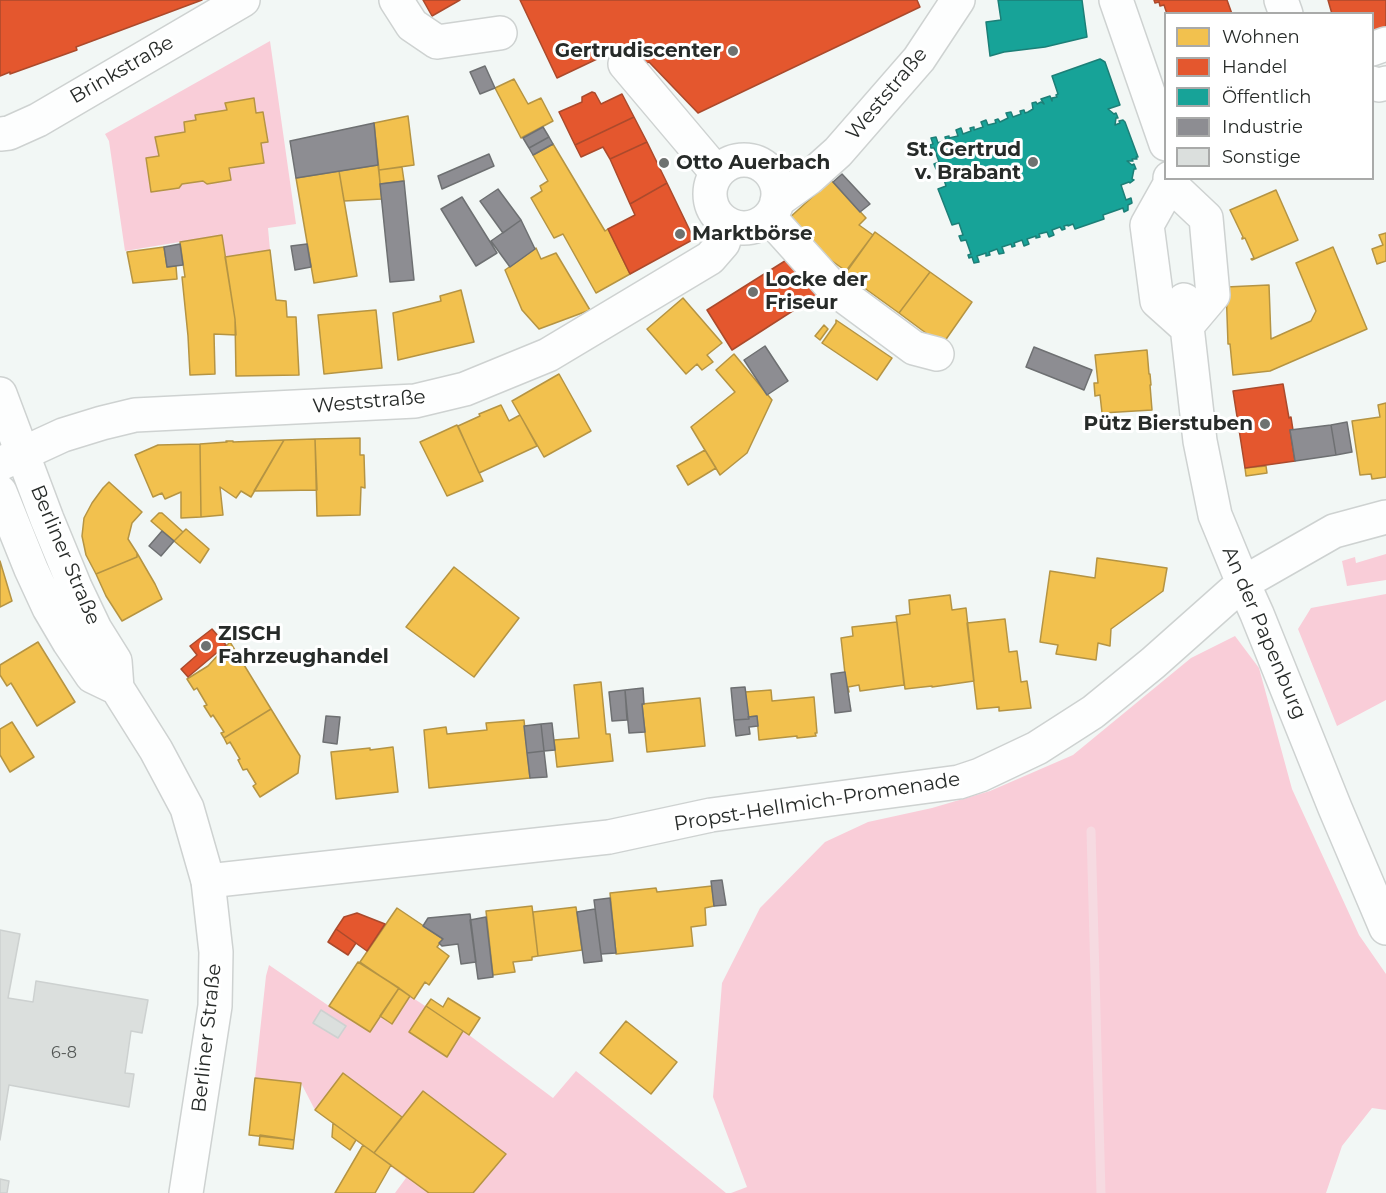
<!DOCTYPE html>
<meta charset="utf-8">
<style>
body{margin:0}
#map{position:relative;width:1386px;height:1193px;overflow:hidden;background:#f2f7f5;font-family:Montserrat,sans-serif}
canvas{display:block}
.legend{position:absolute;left:1164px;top:12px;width:210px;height:168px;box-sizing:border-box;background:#fff;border:2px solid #a9aaa9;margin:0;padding:8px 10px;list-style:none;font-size:18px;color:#272b29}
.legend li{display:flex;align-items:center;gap:12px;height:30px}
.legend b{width:30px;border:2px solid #a9aaa9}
</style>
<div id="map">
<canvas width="1386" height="1193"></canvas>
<ul class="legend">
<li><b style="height:16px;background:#f2c14e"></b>Wohnen</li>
<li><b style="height:16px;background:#e4572e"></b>Handel</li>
<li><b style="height:16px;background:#17a398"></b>Öffentlich</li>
<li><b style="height:16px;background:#8d8d92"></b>Industrie</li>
<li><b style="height:16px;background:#dbdfdd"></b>Sonstige</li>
</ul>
</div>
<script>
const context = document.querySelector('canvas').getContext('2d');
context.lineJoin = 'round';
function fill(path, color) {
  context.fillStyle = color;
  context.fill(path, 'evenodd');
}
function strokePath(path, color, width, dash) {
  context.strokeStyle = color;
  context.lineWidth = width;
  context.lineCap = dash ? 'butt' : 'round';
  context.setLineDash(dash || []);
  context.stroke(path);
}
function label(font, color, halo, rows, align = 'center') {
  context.font = font + ' Montserrat,sans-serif';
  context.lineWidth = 6;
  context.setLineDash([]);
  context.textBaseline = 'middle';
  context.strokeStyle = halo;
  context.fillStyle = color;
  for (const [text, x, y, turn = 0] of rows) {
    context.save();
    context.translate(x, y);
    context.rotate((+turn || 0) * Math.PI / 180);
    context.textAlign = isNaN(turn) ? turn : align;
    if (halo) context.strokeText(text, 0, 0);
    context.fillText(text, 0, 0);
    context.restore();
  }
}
const green = new Path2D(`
 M270 41 296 224 268 228 270 250 225 257 222 235 125 251 109 141 105 134Z
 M1386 554V580L1347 586 1342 561 1355 557 1356 563Z
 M1386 594V700L1337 726 1298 629 1311 608Z
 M1235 636 1259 668 1292 789 1359 935 1386 974V1110L1372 1108 1342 1146 1326 1193H731L747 1187 713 1097 722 983 760 908 825 842 868 822 932 808 990 791 1073 755 1191 658Z
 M269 965 329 1006 380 1016 391 1024 410 996 469 1035 553 1098 576 1071 726 1193H395L406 1178 315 1110 301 1083 255 1078 266 976Z`);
const homes = new Path2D(`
 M514 79 528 104 541 98 553 121 521 138 495 88Z
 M254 98 256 113 263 112 268 142 261 143 264 163 229 168 231 180 207 184 203 181 182 184 179 188 151 192 146 158 159 156 155 137 185 132 184 122 196 120 195 115 227 110 225 103Z
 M408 116 414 165 379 170 374 123Z
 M553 144 605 231 608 229 630 274 596 293 563 234 554 238 531 198 542 191 540 186 548 181 533 155Z
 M378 165 382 199 344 201 339 171Z
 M402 167 404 181 380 184 379 170Z
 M339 171 357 276 314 283 296 178Z
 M831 180 866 218 859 225 873 235 846 271 825 256 787 220Z
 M1276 190 1298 240 1252 260 1251 259 1254 258 1245 238 1242 239V238L1243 237 1230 210Z
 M875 232 930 272 899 313 845 274Z
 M1386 233V261L1377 264 1372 249 1383 245 1379 235Z
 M222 235 235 319 236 335 214 334 215 374 190 375 188 336 182 277H185L180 242Z
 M164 247 167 267 176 266 177 279 133 283 127 252Z
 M1333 247 1367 329 1270 371 1233 375 1230 344H1228L1226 287 1269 285 1271 339 1311 321 1316 311 1296 263Z
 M536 248 541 259 556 253 590 310 539 329 522 310 505 270Z
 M270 250 276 300 286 301 287 317H296L299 375 236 376 235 319 225 257Z
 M930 272 972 302 942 345 899 313Z
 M461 290 474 342 398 360 393 313 441 301 440 296Z
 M683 298 722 343 707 355 713 362 702 370 697 364 686 374 647 329Z
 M376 310 382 368 324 374 318 315Z
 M836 320 892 358 877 380 822 343 836 323Z
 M824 325 828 329 820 340 815 336Z
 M1147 350 1149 374H1150L1151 385H1150L1152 410 1102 413 1100 395 1095 396 1094 383H1098L1095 355Z
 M734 354 772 400 747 453 720 475 691 427 735 392 716 370Z
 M559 374 591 431 544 457 512 401Z
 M1386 403V477L1372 479 1371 474 1360 475 1352 421 1380 417 1378 405Z
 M501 405 509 421 520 415 537 446 479 473 458 426 480 416 479 414Z
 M457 425 483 481 447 496 420 442Z
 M360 438V455H364L365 488 361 487 360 515 317 516 315 439Z
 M315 439 317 490 254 491 284 440Z
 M284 440 251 497 241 491 236 498 220 487 223 515 201 517 200 444 227 442 226 441H233V442Z
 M200 444 201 517 181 518V492L165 499 162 493 153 497 135 455 158 445Z
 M705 450 716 468 688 485 677 466Z
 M1266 466 1267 473 1246 476 1245 468Z
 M109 482 142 512 132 523 128 539 137 553V557L96 574 86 555 82 536 84 518 92 503 103 488Z
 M159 513H162L183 532 174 541 151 521Z
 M186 529 209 549 200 563 174 541Z
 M137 553 155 584 162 599 122 621 106 596 96 574 137 557Z
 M1097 558 1167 568 1163 591 1111 629 1110 646 1098 643 1096 660 1056 654 1058 645 1040 642 1050 571 1095 578Z
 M0 561 12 601 0 607Z
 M454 567 519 618 474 677 406 627Z
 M950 595 952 610 966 608 974 681 932 687V686L905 689 896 616 910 614 909 600Z
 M1005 619 1009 652 1017 651 1021 682 1027 681 1031 708 999 711V707L977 709 967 623Z
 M897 622 904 685 860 691 859 685 848 687 849 692H847L841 638 853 636 852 627Z
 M38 642 75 702 37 726 11 683 7 686 0 675V665Z
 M230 642 271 709 224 738 221 733 224 732 213 715 211 717 204 706 207 705 197 688 194 690 187 679 208 666Z
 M601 682 606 734H610L613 761 557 767 554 740 579 738 574 685Z
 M771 690 772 701 814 697 817 733H815L816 736 797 738V736L759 740 757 716 748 717 745 692Z
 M700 698 705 746 647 752 642 704Z
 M271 709 300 756 298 773 260 797 253 786 256 784 247 769 243 770 238 760 240 759 230 742 227 744 224 738Z
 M524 720 530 778 429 788 424 730 446 727 447 734 487 730 486 723Z
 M12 722 34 757 10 772 0 755V729Z
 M393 747 398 792 336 799 331 752 370 748V750Z
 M712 886 714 906 705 908 706 925 691 927 693 946 616 954 610 893 656 888 657 892Z
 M532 906 538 956 532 957V960L513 962 515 972 493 975 486 911Z
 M576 907 582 950 538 956 533 912Z
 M397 908 443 939 437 947 449 956 429 985 425 982 414 999 360 962Z
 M358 962 399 988 370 1032 329 1006Z
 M399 988 410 996 392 1024 380 1016Z
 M448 998 480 1018 469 1035 426 1006 431 999 443 1007Z
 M426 1006 463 1031 447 1057 409 1032Z
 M626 1021 677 1062 651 1094 600 1053Z
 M343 1073 402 1117 374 1153 315 1110Z
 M255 1078 301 1083 294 1140 249 1135Z
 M423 1091 506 1154 473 1193H429L374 1153Z
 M333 1123 356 1140 350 1150 332 1137Z
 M260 1135 294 1140 293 1149 259 1145Z
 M363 1145 391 1165 375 1193H335Z`);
const shops = new Path2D(`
 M0 0H202L76 47 77 50 10 74V72L0 76Z
 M423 0H460L432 16Z
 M520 0H917L920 7 698 113 649 62 646 64 635 41 557 78Z
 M1154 0H1227L1232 14H1167L1164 5 1160 6 1159 2 1155 3Z
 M1328 0H1386V34L1372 38V14H1332Z
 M592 92 595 93 601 104 622 94 634 117 575 145 559 112 582 102V97Z
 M634 117 647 142 610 159 603 147 581 157 575 145Z
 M647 142 667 183 630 204 610 159Z
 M667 183 694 239 630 274 608 229 635 215 630 204Z
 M796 254 819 294 732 350 707 310Z
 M1283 384 1289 418 1291 417 1293 430H1290L1295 461 1245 468 1233 391Z
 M212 629 226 645 188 677 181 669 197 655 190 646Z
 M357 913 385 924 367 951 336 929 344 917Z
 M336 929 356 943 348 955 328 942Z`);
const public = new Path2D(`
 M998 0H1082L1087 37 1045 47 1004 52 990 56 986 22 1001 20Z
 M1100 59 1105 62 1120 105 1108 109 1114 114 1116 113 1118 118H1116L1115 125 1120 123 1119 121 1123 120 1125 122 1138 157H1136L1137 159H1132L1133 161H1127L1132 165 1134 164 1136 169H1134L1132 179 1134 180 1130 183 1129 182 1121 185 1126 200 1131 198 1132 203 1128 205V210L1124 212 1123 208 1103 215 1104 219 1075 229 1073 224 1068 226V225L1064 226 1065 229 1062 230 1060 227 1052 230 1054 235 1049 237 1047 232 1039 234 1040 237 1036 238V236L1027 239 1029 244 1024 246 1022 240 1014 243 1015 246 1012 247 1011 244 1002 247 1004 253 999 254 997 249 989 252 990 255 986 256V253L977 256 979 262 974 263 972 257 969 258 968 255 971 254 966 240 961 241 959 236 963 235 959 223 952 225 938 189 946 186 940 167 936 169 934 164 939 162 934 148H931L930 145 933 144 931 138 936 137 938 143 946 140 945 137 949 136V138L958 136 956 130 961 128 963 134 971 131 970 128 974 127V130L983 127 981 122 986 120 988 125 996 123 995 120 998 119 1000 122 1008 118 1006 113 1011 112 1013 117 1021 114 1020 111 1024 110 1025 113 1028 112 1033 109 1032 103 1036 102 1037 104 1041 102 1044 104 1041 99 1050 96 1052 101V98L1057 97 1056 95 1058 94 1052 76Z`);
const industry = new Path2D(`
 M485 66 495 88 480 94 470 72Z
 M374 123 378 165 296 178 290 141Z
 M543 127 549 137 529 148 523 138Z
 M549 137 553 144 533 155 529 148Z
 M489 154 494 166 442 189 438 176Z
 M842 174 870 204 860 212 833 182Z
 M404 181 414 280 390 282 380 184Z
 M498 189 521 220 503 233 480 201Z
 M462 197 497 253 476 266 441 209Z
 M521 220 535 249 510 267 491 241Z
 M180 244 183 265 167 267 164 247Z
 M307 244 311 267 295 270 291 246Z
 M765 346 788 381 767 395 744 360Z
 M1034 347 1092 370 1084 390 1026 367Z
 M1347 422 1352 452 1336 455 1331 425Z
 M1331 425 1336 455 1295 461 1290 430Z
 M162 531 174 541 161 556 149 546Z
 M845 672 851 711 835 713 831 674Z
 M745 687 749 719 734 720 731 688Z
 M643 688 644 704H642L645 732 629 733 625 690Z
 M625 690 627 720 612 721 609 692Z
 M326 716 340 717 337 744 323 742Z
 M757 716 758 726 749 727 750 734 736 736 734 720 749 719 748 717Z
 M552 723 555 750 544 751 541 724Z
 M541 724 544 751 527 753 524 726Z
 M544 751 547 777 530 778 527 753Z
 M722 880 726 905 714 906 711 881Z
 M610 898 616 953 601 954 594 900Z
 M595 909 602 961 584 963 577 912Z
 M470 914 476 962 461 964 458 944 442 946 439 943 443 939 423 926 428 918Z
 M486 917 493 977 478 979 470 920Z`);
const stream = new Path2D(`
 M1091 831 1101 1193`);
const building = new Path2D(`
 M0 930 20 934 8 998 33 1002 36 981 148 1000 142 1033 131 1031 125 1073 134 1074 129 1107 9 1085 0 1140Z
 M321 1010 346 1026 338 1038 313 1023Z
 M0 1179 9 1181 7 1193H0Z`);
const minor = new Path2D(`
 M396 0 412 25 437 42 500 33
 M1116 0 1166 144
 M1281 0 1286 14
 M1372 49 1386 44
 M625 64 717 173
 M1372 83 1379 85 1386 83
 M0 134 9 133 38 120 243 0
 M710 194a34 34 0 1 1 68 0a34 34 0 1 1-68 0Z
 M1170 178V184L1206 218 1213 295 1186 327 1157 301 1147 225 1170 184
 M777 201 809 178 838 152 919 59 958 0
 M769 217 833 288 914 348 937 354
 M1184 300 1200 441 1215 515 1243 583 1257 614 1335 808 1386 928
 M0 464 63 435 102 423 135 415 415 401 465 389 548 355 710 258 723 243 729 225
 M208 881 609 837 711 815 959 782 980 775 1037 748 1093 712 1153 663 1243 583 1334 531 1386 517`);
const major = new Path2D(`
 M0 394 47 519 75 587 95 629 115 661 117 688 156 750 187 808 208 881 216 952 215 1006 186 1193
 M0 492 31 569 49 608 69 642 92 676 117 688`);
const markers = [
 [733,51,6,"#6e7270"],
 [1033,162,6,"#6e7270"],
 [664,163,6,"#6e7270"],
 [680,234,6,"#6e7270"],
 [753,292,6,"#6e7270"],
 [1265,424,6,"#6e7270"],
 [206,646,6,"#6e7270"]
];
const numberNames = [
 ["6-8",64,1053]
];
const poiNames = [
 ["Gertrudiscenter",721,51,"right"],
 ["St. Gertrud",1021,150,"right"],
 ["v. Brabant",1021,173,"right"],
 ["Otto Auerbach",676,163],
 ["Marktbörse",692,234],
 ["Locke der",765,280],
 ["Friseur",765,303],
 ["Pütz Bierstuben",1253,424,"right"],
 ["ZISCH",218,634],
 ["Fahrzeughandel",218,657]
];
const streetNames = [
 ["Brinkstraße",122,70,-30],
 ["Weststraße",887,94,-50],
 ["Weststraße",369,402,-5],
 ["Berliner Straße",65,555,67],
 ["An der Papenburg",1264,633,67],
 ["Propst-Hellmich-Promenade",817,802,-9],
 ["Berliner Straße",207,1038,-84]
];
fill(green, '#f9cdd8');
fill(homes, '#f2c14e');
strokePath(homes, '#b59443', 1.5);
fill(shops, '#e4572e');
strokePath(shops, '#ab4a2c', 1.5);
fill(public, '#17a398');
strokePath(public, '#1c7f77', 1.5);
fill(industry, '#8d8d92');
strokePath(industry, '#6e7072', 1.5);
strokePath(stream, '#f6dae1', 9);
fill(building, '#dbdfdd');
strokePath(building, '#cdd1d0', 1.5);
strokePath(minor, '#ced2d1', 36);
strokePath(major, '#ced2d1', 36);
strokePath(minor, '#fdfefe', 33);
strokePath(major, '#fdfefe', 33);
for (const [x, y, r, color] of markers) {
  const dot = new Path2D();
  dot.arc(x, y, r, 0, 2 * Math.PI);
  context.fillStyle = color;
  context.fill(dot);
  strokePath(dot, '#fff', 2);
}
label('16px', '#545856', null, numberNames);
label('bold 20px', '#272b29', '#fff', poiNames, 'left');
label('20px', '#272b29', '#fff', streetNames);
</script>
